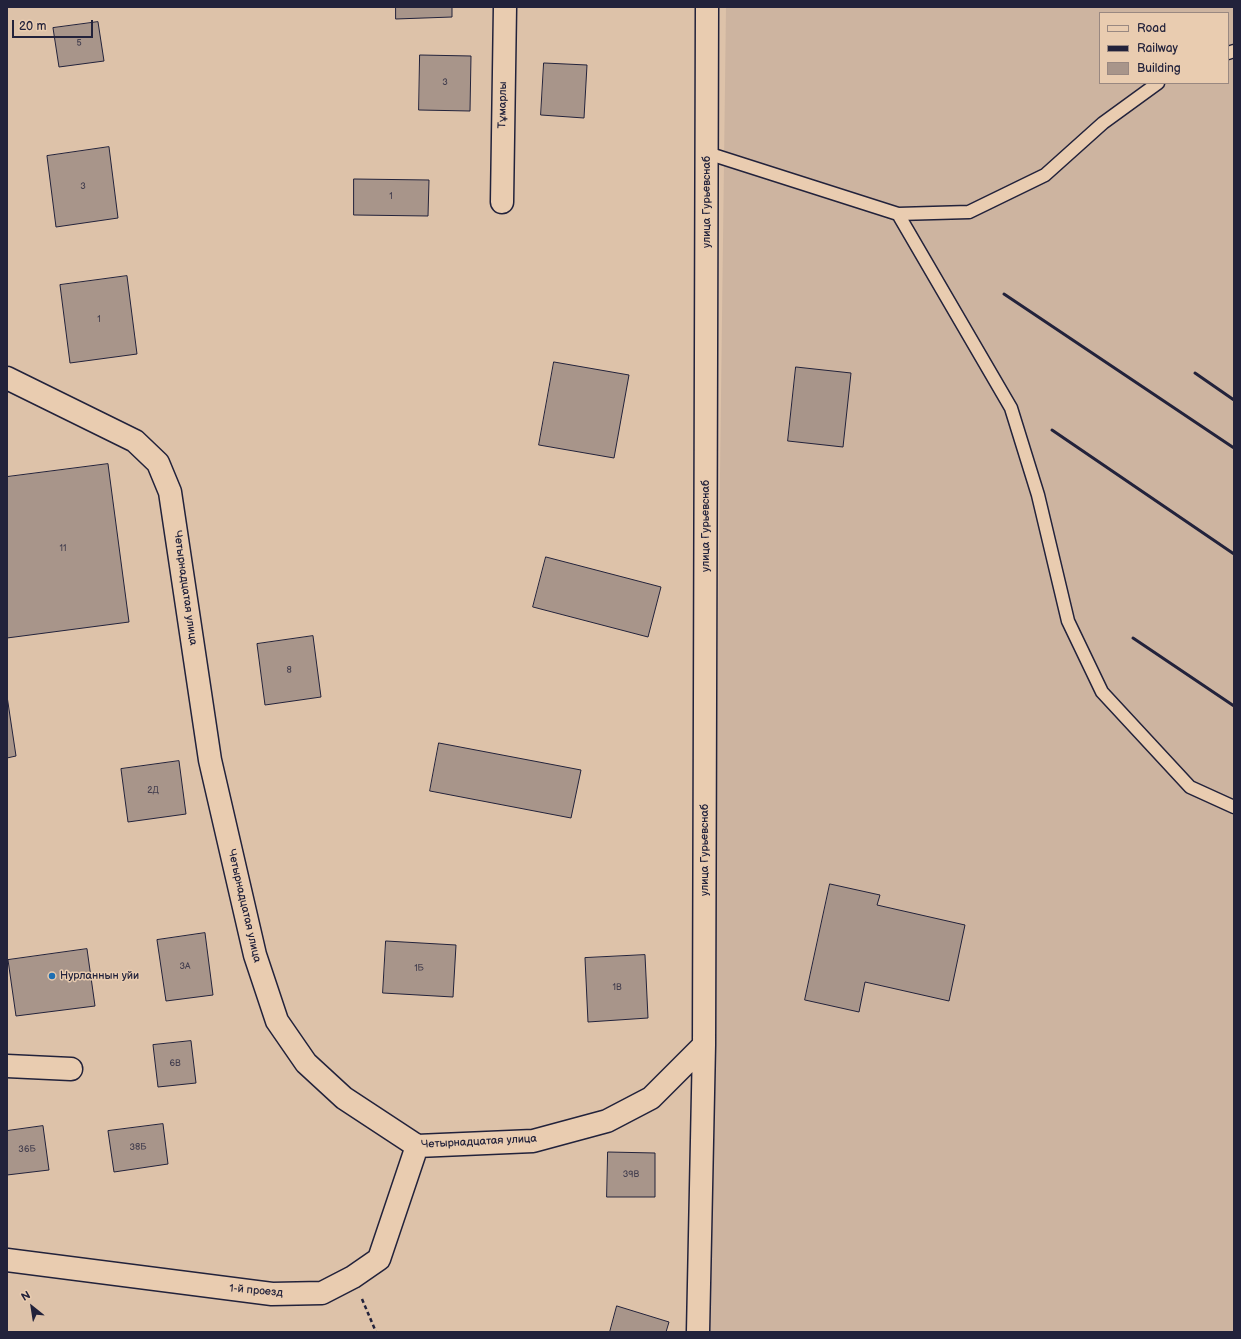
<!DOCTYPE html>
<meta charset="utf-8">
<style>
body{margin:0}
#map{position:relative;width:1241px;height:1339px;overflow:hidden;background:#ddc2a9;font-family:"Balsamiq Sans",sans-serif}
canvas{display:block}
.frame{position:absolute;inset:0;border:8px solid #22223b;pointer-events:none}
.legend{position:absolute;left:1099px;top:12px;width:130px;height:72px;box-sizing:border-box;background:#e9ccb0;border:1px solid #998881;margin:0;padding:5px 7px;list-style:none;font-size:12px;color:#22223b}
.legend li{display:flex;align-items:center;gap:8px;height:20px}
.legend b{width:20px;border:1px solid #998881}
.north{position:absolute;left:12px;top:1287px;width:40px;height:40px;-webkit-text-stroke:3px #e9ccb0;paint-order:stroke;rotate:330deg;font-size:11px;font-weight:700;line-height:16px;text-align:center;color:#22223b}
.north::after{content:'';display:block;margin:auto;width:14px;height:18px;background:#22223b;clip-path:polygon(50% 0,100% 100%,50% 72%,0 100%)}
.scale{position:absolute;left:12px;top:20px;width:81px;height:18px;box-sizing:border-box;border:2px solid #22223b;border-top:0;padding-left:5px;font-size:12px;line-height:14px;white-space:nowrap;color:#22223b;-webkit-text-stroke:3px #e9ccb0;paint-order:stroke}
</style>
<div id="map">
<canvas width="1241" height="1339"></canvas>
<div class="frame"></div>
<ul class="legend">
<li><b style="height:5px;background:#e9ccb0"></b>Road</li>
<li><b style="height:5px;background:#22223b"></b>Railway</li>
<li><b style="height:11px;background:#a8958a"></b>Building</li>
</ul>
<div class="north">N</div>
<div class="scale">20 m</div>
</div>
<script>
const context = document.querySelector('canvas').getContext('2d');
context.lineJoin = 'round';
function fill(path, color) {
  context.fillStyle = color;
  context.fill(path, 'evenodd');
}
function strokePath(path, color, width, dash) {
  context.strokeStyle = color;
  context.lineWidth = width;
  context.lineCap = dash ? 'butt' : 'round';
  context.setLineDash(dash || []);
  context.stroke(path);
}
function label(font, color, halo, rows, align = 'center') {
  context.font = font + ' "Balsamiq Sans",sans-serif';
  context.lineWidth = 3;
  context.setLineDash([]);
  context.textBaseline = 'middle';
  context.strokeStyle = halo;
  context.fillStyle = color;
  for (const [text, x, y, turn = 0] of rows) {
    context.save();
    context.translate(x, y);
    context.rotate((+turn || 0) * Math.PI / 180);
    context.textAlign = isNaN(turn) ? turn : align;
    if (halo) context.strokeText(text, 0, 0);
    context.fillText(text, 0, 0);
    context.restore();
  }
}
const built = new Path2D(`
 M726 7H1234V1332H709ZM1100 13H1228V83H1100Z`);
const building = new Path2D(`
 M396 7H452V17L396 19Z
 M98 22 104 61 59 67 53 28Z
 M420 55 471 56 470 111 419 110Z
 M544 63 587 65 584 118 541 115Z
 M109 147 118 218 56 227 47 156Z
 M354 179 429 180 428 216 354 215Z
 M127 276 137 354 70 363 60 285Z
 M554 362 629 375 614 458 539 445Z
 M796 367 851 373 843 447 788 441Z
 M108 464 129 622 7 638V477Z
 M546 557 661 587 648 637 533 607Z
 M313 636 321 697 265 705 257 644Z
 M7 696 16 756 7 758Z
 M439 743 581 770 571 818 430 791Z
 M179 761 186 814 128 822 121 769Z
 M830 884 880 895 877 905 965 925 949 1001 865 982 859 1012 805 1000Z
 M205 933 213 995 166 1001 157 940Z
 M386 941 456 945 453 997 383 993Z
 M87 949 95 1006 16 1016 8 960Z
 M645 955 648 1018 588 1022 585 958Z
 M191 1041 196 1083 158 1087 153 1045Z
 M163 1124 168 1164 114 1172 108 1131Z
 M43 1126 49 1170 7 1175V1131Z
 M608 1152 655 1153V1197H607Z
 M617 1306 669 1322 666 1332H610Z`);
const path = new Path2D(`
 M362 1299 376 1332`);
const service = new Path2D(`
 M1228 53 1234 51
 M707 153 898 214 969 212 1045 175 1103 123 1158 83
 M898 214 1011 408 1038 495 1068 621 1102 692 1190 787 1234 807`);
const minor = new Path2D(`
 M502 202 505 7
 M7 378 135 441 158 463 170 492 210 760 255 955 277 1021 306 1063 344 1098 417 1146 533 1141 607 1121 651 1098 704 1045
 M7 1066 71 1069
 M7 1260 272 1294 322 1293 353 1277 379 1259 417 1146
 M698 1332 704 1045 707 7`);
const rail = new Path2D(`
 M1004 294 1234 448
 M1195 373 1234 400
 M1052 430 1234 554
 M1133 638 1234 706`);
const markers = [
 [52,976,4,"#1f6fb2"]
];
const numberNames = [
 ["5",79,44],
 ["3",445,83],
 ["3",83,187],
 ["1",391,197],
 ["1",99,320],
 ["11",63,549],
 ["8",289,671],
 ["2Д",153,791],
 ["3А",185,967],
 ["1Б",419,969],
 ["1В",617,988],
 ["6В",175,1064],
 ["38Б",138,1148],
 ["36Б",27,1150],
 ["39В",631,1175]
];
const streetNames = [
 ["Тұмарлы",503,105,-89],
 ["улица Гурьевснаб",707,202,-90],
 ["улица Гурьевснаб",706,526,-90],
 ["Четырнадцатая улица",185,588,82],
 ["улица Гурьевснаб",705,850,-90],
 ["Четырнадцатая улица",244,906,77],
 ["Четырнадцатая улица",479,1142,-3],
 ["1-й проезд",256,1291,5]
];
const poiNames = [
 ["Нурланнын уйи",60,976]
];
fill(built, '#cdb4a0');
fill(building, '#a8958a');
strokePath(building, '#22223b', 1);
strokePath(service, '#22223b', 15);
strokePath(minor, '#22223b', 25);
strokePath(path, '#22223b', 2.5, [4, 3]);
strokePath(service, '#e9ccb0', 12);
strokePath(minor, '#e9ccb0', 22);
strokePath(rail, '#22223b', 3);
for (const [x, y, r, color] of markers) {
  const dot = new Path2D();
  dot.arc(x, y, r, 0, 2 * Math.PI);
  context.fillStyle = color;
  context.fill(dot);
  strokePath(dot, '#e9ccb0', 1.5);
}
label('9px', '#443f4f', null, numberNames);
label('11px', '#22223b', '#e9ccb0', streetNames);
label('11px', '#22223b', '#e9ccb0', poiNames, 'left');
</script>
